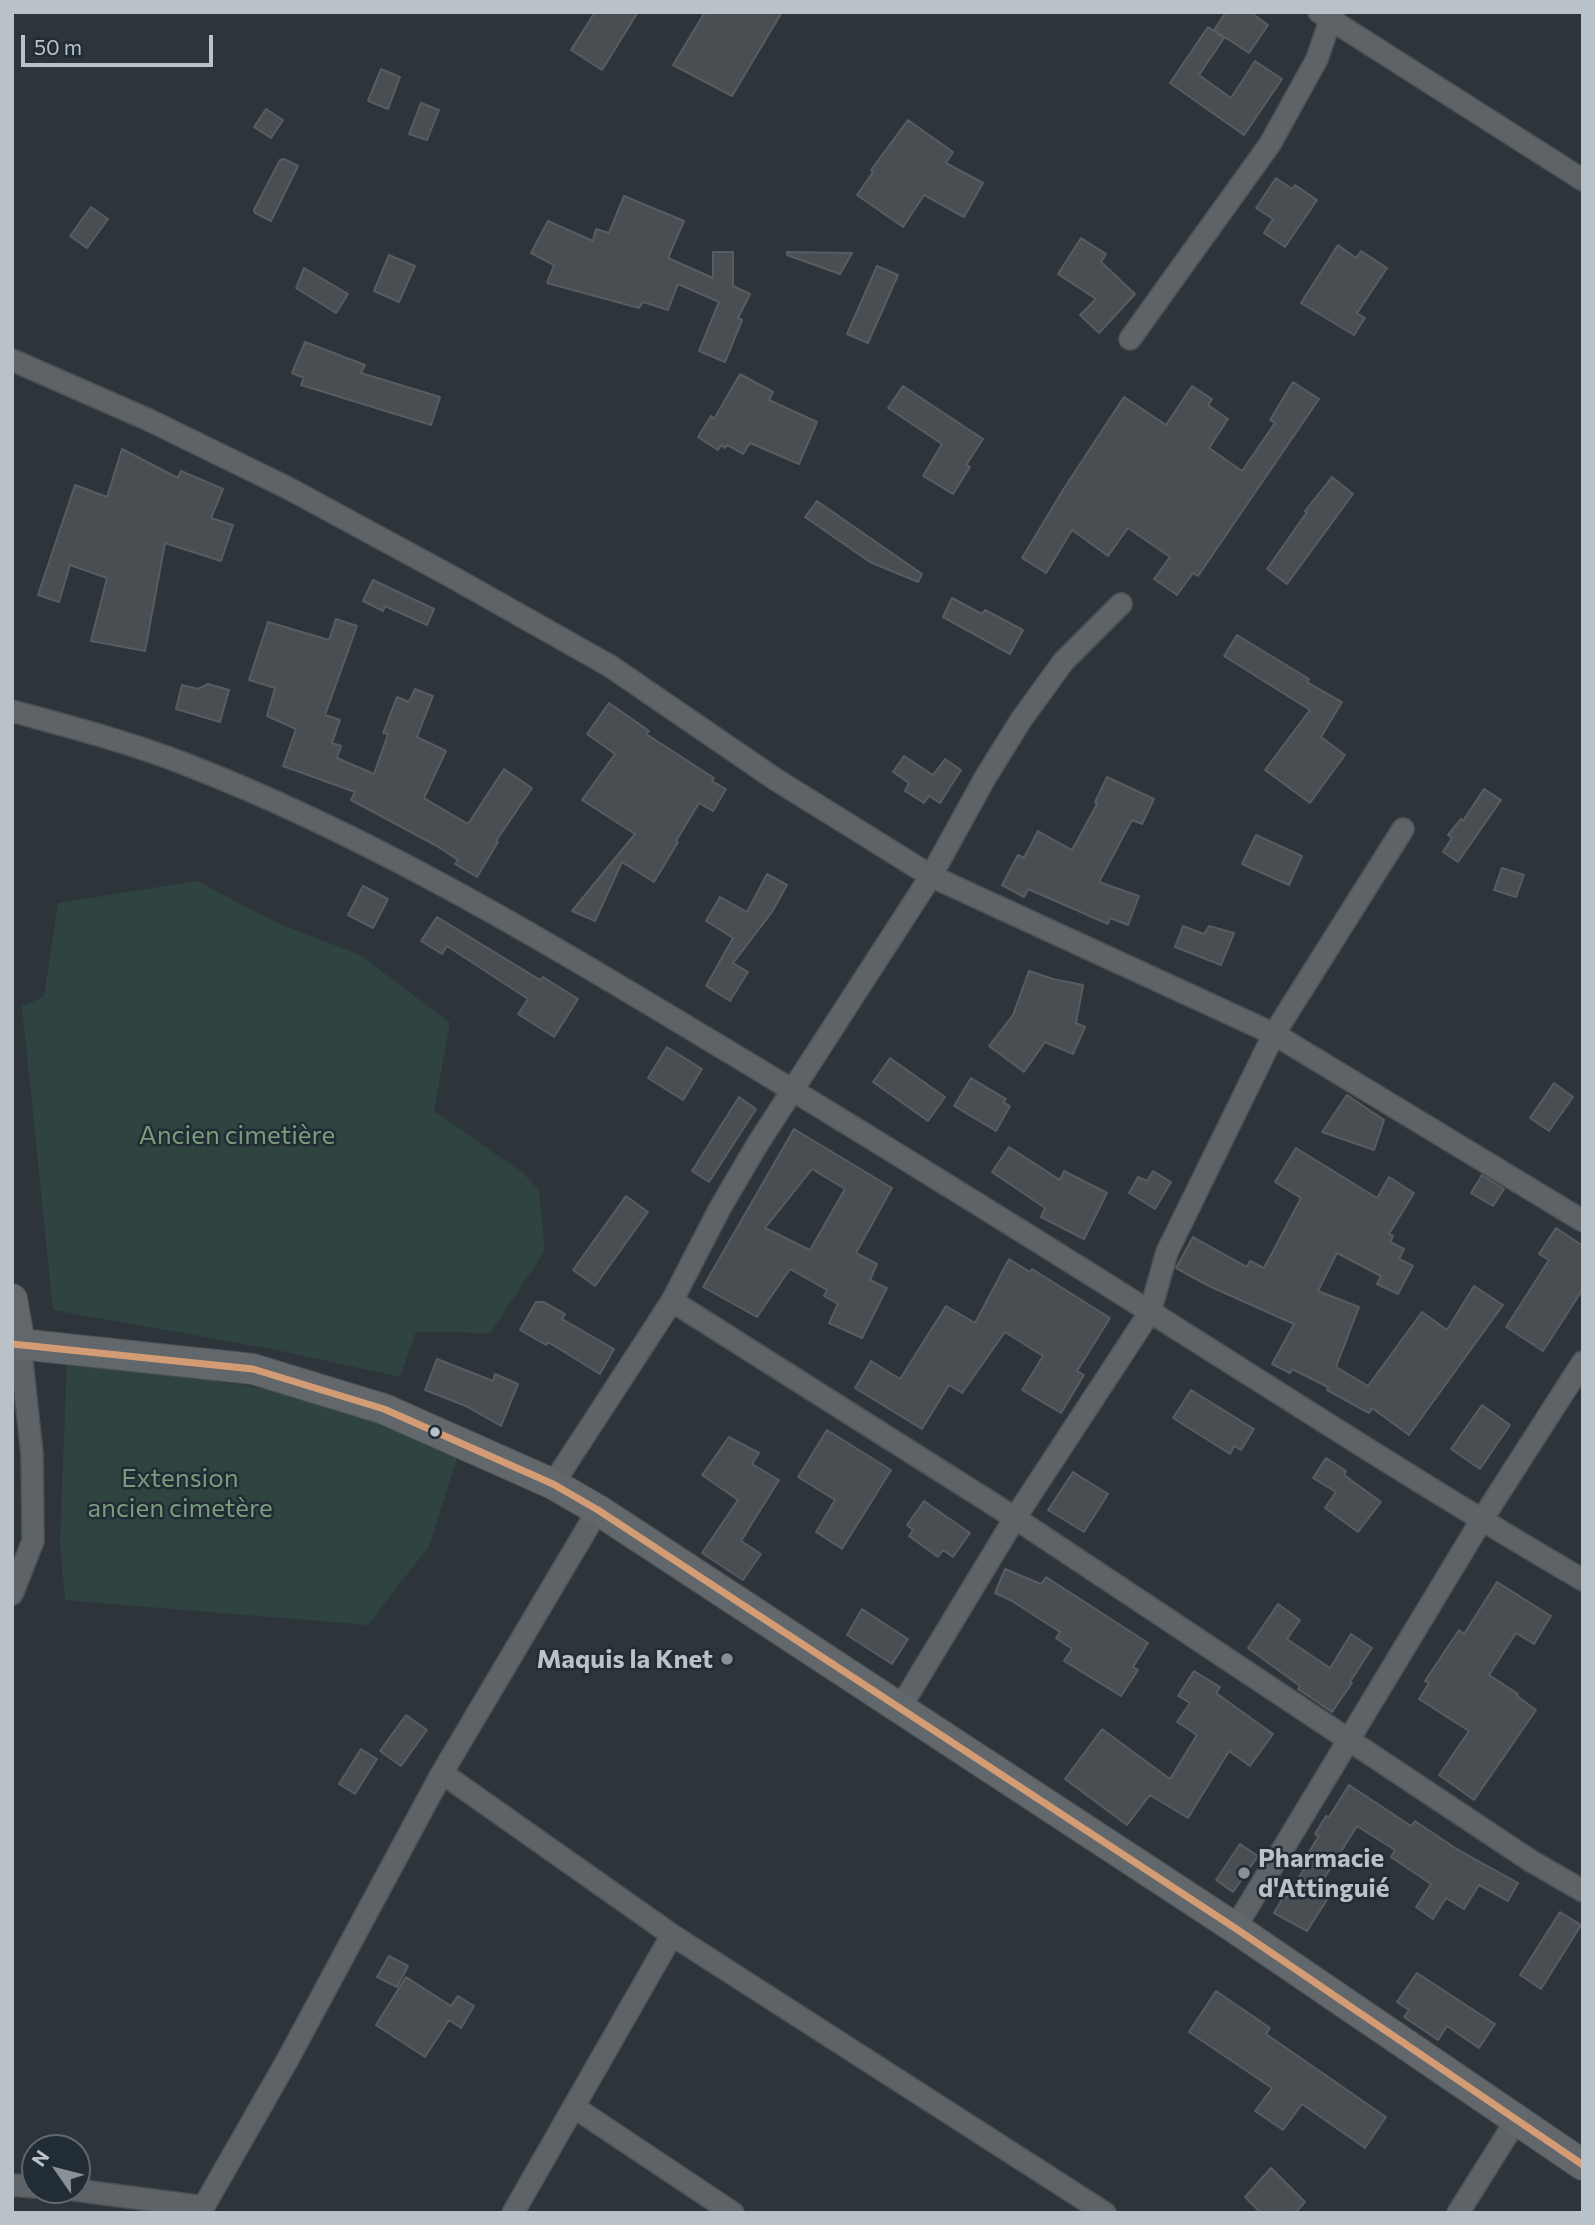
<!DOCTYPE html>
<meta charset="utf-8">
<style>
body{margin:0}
#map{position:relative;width:1595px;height:2225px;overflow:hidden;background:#2e353a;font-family:Commissioner,sans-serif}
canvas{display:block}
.frame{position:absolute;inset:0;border:14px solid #bac2c9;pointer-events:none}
.north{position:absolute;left:21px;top:2134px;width:70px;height:70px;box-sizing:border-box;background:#222c34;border:2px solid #5f6870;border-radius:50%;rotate:305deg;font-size:19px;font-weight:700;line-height:28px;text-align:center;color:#bac2c9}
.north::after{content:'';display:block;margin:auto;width:24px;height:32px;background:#899197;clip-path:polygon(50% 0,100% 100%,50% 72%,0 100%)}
.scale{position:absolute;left:21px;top:35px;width:192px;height:32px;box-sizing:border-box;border:4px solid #bac2c9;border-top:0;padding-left:9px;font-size:21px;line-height:24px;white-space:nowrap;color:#bac2c9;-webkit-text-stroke:5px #222c34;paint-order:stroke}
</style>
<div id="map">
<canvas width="1595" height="2225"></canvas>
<div class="frame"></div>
<div class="north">N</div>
<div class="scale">50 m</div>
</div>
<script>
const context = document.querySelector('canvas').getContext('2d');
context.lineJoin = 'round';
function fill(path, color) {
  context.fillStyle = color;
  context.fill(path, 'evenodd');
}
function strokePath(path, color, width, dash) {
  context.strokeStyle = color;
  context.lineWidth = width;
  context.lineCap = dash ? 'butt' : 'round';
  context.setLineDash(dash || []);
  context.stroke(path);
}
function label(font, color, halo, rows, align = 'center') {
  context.font = font + ' Commissioner,sans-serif';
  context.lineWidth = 5;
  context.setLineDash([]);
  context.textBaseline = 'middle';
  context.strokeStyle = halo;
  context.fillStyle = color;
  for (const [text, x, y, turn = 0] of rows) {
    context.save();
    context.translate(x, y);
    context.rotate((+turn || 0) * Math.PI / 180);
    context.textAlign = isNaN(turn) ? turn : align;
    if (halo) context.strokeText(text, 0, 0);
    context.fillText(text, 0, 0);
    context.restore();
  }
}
const green = new Path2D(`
 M197 881 275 922 360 955 450 1023 434 1111 523 1173 539 1190 545 1251 490 1333 416 1332 400 1377 272 1349 53 1310 22 1006 44 997 58 903Z
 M67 1358 324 1398 458 1455 429 1546 368 1625 65 1600 60 1543Z`);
const building = new Path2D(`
 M595 12H638L602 70 571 50Z
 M705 12H782L732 96 673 65Z
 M1226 12H1250L1268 25 1249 53 1214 30Z
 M1208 27 1224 38 1199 75 1231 98 1255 61 1282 79 1244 135 1170 83Z
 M381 69 400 77 388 109 368 101Z
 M421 103 439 110 427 140 409 134Z
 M266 109 283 120 271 138 254 127Z
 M908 120 953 152 946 163 983 183 964 217 924 195 903 227 857 195 873 172 871 170Z
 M284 159 298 166 271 221 255 213 254 210 280 160Z
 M1276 178 1292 189 1295 185 1317 200 1285 247 1264 233 1273 219 1256 208Z
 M624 196 684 221 668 258 713 278V252H733V286L750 294 738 318 742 320 725 362 699 351 719 302 678 284 668 310 643 302 639 308 547 283 554 265 531 253 548 221 593 241 596 229 609 233Z
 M91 207 108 219 87 248 70 236Z
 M1081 238 1106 254 1101 262 1135 294 1099 333 1080 315 1096 299 1058 274Z
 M1338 245 1356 258 1361 251 1387 268 1357 313 1365 318 1354 335 1301 303Z
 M787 252 852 253 840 274 787 255Z
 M389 255 415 266 399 302 374 291Z
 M877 266 898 275 868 343 847 334Z
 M304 268 348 294 336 313 296 288Z
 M305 342 365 365 361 373 440 397 431 425 301 385 304 378 292 373Z
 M740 374 773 392 769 400 817 422 799 464 750 443 743 454 727 445 725 448 721 445 718 450 698 437 711 416 714 419Z
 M1293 382 1319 399 1198 576 1193 573 1177 595 1154 579 1170 557 1128 528 1108 556 1072 530 1046 573 1022 558 1063 490 1124 397 1166 425 1192 386 1212 399 1208 405 1228 419 1209 448 1242 471 1275 423 1270 420Z
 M903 386 983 439 966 465 970 467 953 494 923 476 942 444 888 408Z
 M122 449 178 478 181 471 223 489 211 518 233 525 221 561 165 543 145 651 91 641 107 578 70 565 59 602 38 595 75 485 107 497Z
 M1332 477 1353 494 1287 584 1267 569 1307 512 1305 511Z
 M817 501 922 574 918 582 870 562 805 517Z
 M373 580 434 609 427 625 385 606 383 611 363 601Z
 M952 598 982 614 985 610 1023 630 1010 654 943 617Z
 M336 619 357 626 325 715 340 720 332 743 341 746 337 758 374 774 388 734 383 733 397 697 409 702 415 689 433 696 417 737 446 751 424 798 468 824 504 769 532 788 496 841 498 842 477 877 455 864 458 860 437 846 351 800 355 792 283 766 296 729 267 716 275 688 249 680 268 622 329 640Z
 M1237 635 1309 679 1307 682 1342 702 1321 737 1345 755 1310 803 1265 770 1310 710 1224 656Z
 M208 684 229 690 220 722 176 709 182 685 198 689Z
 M609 703 649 731 646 734 714 778 712 781 726 789 713 811 699 803 676 841 678 842 654 882 622 862 595 921 572 911 635 834 582 800 615 754 587 734Z
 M904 756 933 775 945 759 961 770 940 803 929 796 924 803 905 791 909 783 893 772Z
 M1107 777 1154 799 1142 824 1132 820 1099 882 1139 896 1128 925 1110 918 1108 924 1028 889 1024 897 1002 885 1018 855 1024 858 1038 831 1072 850 1097 804 1095 802Z
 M1484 789 1501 800 1458 862 1443 852 1452 838 1448 835 1461 819 1463 821Z
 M1256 835 1302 856 1289 885 1242 864Z
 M1502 868 1524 875 1516 897 1494 890Z
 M767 874 787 885 772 912 733 963 748 972 730 1001 706 986 733 938 706 921 720 897 747 912Z
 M363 886 388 899 373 928 348 915Z
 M437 917 540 980 543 977 578 999 554 1037 518 1014 528 999 447 946 442 954 421 941Z
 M1183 926 1204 934 1209 926 1234 933 1221 965 1175 947Z
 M1029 971 1053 979 1083 985 1076 1023 1085 1027 1073 1054 1045 1042 1024 1072 989 1046 1013 1015Z
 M667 1047 702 1069 683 1100 648 1078Z
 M890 1058 945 1097 928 1121 873 1082Z
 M971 1078 1006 1099 1003 1102 1010 1106 996 1131 954 1106Z
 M1554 1083 1573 1097 1549 1131 1530 1118Z
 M1347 1095 1384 1120 1374 1150 1322 1132Z
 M739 1097 756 1109 709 1182 692 1171Z
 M794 1129 892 1188 856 1253 877 1264 870 1280 887 1288 862 1338 829 1323 838 1304 824 1296 827 1290 790 1269 757 1317 703 1287ZM812 1169 845 1189 810 1250 765 1228Z
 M1009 1147 1060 1180 1064 1171 1107 1193 1084 1239 1041 1217 1045 1208 992 1172Z
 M1296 1148 1377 1198 1389 1177 1414 1193 1389 1234 1393 1236 1390 1242 1404 1249 1399 1259 1413 1266 1398 1294 1377 1284 1381 1276 1337 1253 1318 1291 1359 1307 1336 1367 1368 1386 1422 1312 1447 1330 1474 1286 1503 1305 1409 1435 1372 1408 1369 1413 1327 1390 1328 1387 1292 1369 1290 1373 1272 1364 1294 1324 1209 1286 1176 1268 1193 1237 1247 1267 1250 1261 1264 1268 1301 1198 1275 1182Z
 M1153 1171 1171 1182 1155 1209 1129 1193 1138 1177 1147 1181Z
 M1482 1175 1504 1189 1493 1206 1471 1193Z
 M626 1196 648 1212 595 1286 573 1270Z
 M1556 1228 1583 1246V1289L1543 1351 1506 1327 1549 1260 1539 1254Z
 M1009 1259 1030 1272 1032 1269 1110 1318 1077 1371 1084 1375 1061 1413 1022 1390 1043 1356 1005 1332 962 1393 949 1385 922 1429 855 1388 871 1361 900 1379 946 1306 975 1323Z
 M536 1302H544L565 1314 562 1319 614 1349 600 1374 548 1342 546 1345 520 1330Z
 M437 1359 493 1381 495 1374 518 1384 501 1426 466 1406 425 1390Z
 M1191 1390 1254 1429 1241 1450 1234 1446 1230 1454 1173 1418Z
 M1482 1405 1510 1425 1480 1469 1451 1449Z
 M827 1430 891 1470 842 1549 816 1532 835 1500 798 1477Z
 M729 1437 759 1453 752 1464 779 1480 741 1541 761 1554 743 1580 702 1553 738 1500 702 1475Z
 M1326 1458 1346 1471 1344 1475 1381 1502 1358 1532 1325 1508 1336 1492 1313 1478Z
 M1073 1472 1108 1494 1084 1532 1048 1510Z
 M924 1501 970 1533 953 1557 943 1550 938 1557 909 1536 913 1530 907 1525Z
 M1005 1569 1041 1584 1046 1577 1148 1643 1133 1667 1138 1670 1121 1696 1064 1661 1072 1649 1056 1638 1060 1632 1012 1601 995 1593Z
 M1497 1582 1551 1616 1534 1644 1516 1633 1489 1675 1518 1694 1517 1696 1536 1710 1474 1800 1439 1775 1469 1731 1419 1699 1429 1683 1425 1681 1459 1630 1464 1634Z
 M1278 1604 1300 1620 1287 1639 1330 1668 1351 1634 1372 1648 1350 1682 1352 1683 1332 1712 1298 1689 1300 1686 1248 1648Z
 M862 1609 908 1639 892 1664 847 1635Z
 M1194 1671 1220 1687 1216 1693 1273 1734 1250 1766 1229 1751 1188 1818 1150 1795 1127 1825 1065 1779 1102 1729 1170 1779 1197 1735 1177 1722 1190 1703 1178 1696Z
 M406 1715 427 1730 401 1766 380 1751Z
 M361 1749 377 1759 355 1794 339 1784Z
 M1349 1785 1411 1826 1415 1821 1455 1848 1518 1883 1508 1901 1479 1885 1464 1909 1446 1898 1433 1919 1416 1907 1431 1884 1391 1857 1395 1850 1357 1826 1318 1888 1330 1895 1307 1931 1274 1913 1284 1896 1287 1898 1311 1857 1307 1855 1319 1836 1315 1834 1326 1816 1329 1817Z
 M1240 1844 1258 1856 1233 1892 1216 1880Z
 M1560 1912 1581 1925 1541 1989 1520 1975Z
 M389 1956 408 1966 397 1987 377 1977Z
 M1417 1973 1495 2024 1479 2048 1447 2026 1438 2040 1404 2017 1409 2010 1397 2002Z
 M406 1977 451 2006 458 1996 474 2006 461 2028 449 2020 425 2057 376 2025Z
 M1216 1991 1270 2028 1266 2034 1386 2117 1365 2148 1302 2104 1283 2130 1255 2111 1272 2088 1189 2032Z
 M1271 2168 1305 2202 1295 2213H1261L1245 2197Z`);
const street = new Path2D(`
 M1319 12 1583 180
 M1130 339 1270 144 1317 59 1333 12
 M12 360 149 420 288 488 454 578 610 666 775 779 931 876 1274 1034 1583 1221
 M12 711C70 727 129 742 185 764 374 837 548 943 721 1047 866 1134 1009 1223 1152 1313 1295 1403 1437 1495 1583 1580
 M672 1301 1015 1518 1531 1861 1583 1891
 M12 1344H20L32 1454 33 1541 12 1594
 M553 1484 672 1301 720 1208 757 1145 931 876 985 778 1021 720 1063 662 1121 604
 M900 1708 1015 1518 1150 1312 1167 1252 1274 1034 1403 829
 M442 1773 672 1935 1105 2213
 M1235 1928 1481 1521 1583 1362
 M574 2107 733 2213
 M12 2185 35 2187
 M75 2190 204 2207
 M200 2213 288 2059 442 1773 598 1510
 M513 2213 672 1935
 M1458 2213 1517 2119`);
const secondary = new Path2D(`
 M12 1299 20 1344 253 1369 384 1409 553 1484 598 1510 1235 1928 1583 2165`);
const bus1 = new Path2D(`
 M12 1344 253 1369 384 1409 553 1484 598 1510 1235 1928 1583 2165`);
const markers = [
 [435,1432,6,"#bac2c9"],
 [727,1659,7,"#899197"],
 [1244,1873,7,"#899197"]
];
const parkNames = [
 ["Ancien cimetière",237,1135],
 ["Extension",180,1478],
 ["ancien cimetère",180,1508]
];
const poiNames = [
 ["Maquis la Knet",713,1659],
 ["Pharmacie",1258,1858,"left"],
 ["d'Attinguié",1258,1888,"left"]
];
fill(green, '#2f4341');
fill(building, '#494e53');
strokePath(building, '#575c61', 2);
strokePath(street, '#4c5154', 24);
strokePath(secondary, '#4c5154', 32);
strokePath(street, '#5e6368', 21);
strokePath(secondary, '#62676c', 30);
strokePath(bus1, '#d39c74', 7);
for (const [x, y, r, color] of markers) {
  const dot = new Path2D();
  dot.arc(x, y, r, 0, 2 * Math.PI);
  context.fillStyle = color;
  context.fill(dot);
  strokePath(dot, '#222c34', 2.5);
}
label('26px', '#7a9c7d', '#222c34', parkNames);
label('bold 26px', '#bac2c9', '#222c34', poiNames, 'right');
</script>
